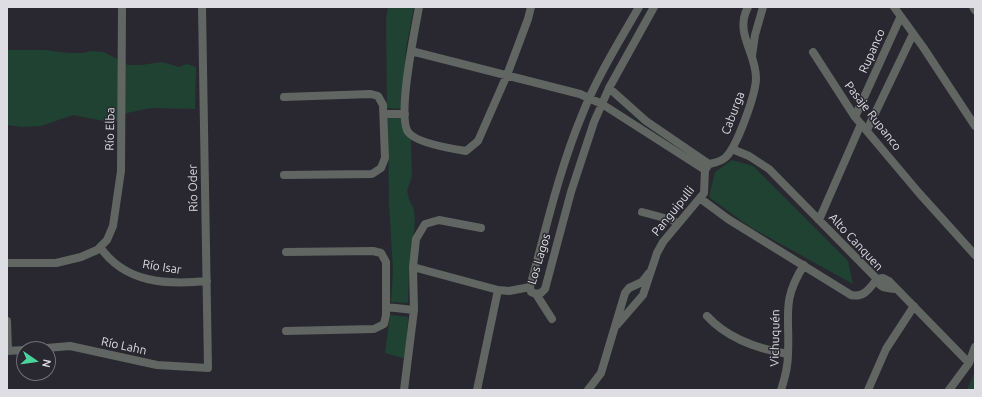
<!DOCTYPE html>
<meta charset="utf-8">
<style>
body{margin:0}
#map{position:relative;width:982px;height:397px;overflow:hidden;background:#292830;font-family:Ubuntu,sans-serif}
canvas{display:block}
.frame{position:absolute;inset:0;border:8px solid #dedde3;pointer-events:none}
.north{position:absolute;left:16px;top:341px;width:40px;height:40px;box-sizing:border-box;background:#292830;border:1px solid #717078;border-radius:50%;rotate:103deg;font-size:11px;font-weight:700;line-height:16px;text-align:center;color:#dedde3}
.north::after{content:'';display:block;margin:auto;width:14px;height:18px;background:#4ad49c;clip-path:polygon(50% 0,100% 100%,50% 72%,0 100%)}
</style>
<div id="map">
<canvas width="982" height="397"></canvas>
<div class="frame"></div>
<div class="north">N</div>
</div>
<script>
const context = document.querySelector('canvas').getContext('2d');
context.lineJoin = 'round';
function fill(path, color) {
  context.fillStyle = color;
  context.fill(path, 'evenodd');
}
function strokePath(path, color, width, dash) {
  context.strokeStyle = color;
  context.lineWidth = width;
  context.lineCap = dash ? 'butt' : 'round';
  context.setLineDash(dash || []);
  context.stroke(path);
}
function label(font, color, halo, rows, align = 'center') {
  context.font = font + ' Ubuntu,sans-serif';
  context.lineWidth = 3;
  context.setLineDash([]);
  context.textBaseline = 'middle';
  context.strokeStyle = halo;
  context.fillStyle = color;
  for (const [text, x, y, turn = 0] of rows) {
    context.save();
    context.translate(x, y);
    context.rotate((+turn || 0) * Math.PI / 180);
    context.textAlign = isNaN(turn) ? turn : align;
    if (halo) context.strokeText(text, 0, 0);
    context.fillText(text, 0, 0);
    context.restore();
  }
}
const green = new Path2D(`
 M388 7H414L406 48 403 109 387 108 386 19Z
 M7 50H44L69 53H82L91 51 104 52 128 65H141L162 62 179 67 187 64 196 67 195 109 151 108 127 113 114 123 73 115 41 126 22 127 7 125Z
 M388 117H401L411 140 412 176 407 191 409 199 414 210 415 223 409 272 408 303 391 302 393 271 389 204Z
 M732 160 753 166 848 261 853 284 750 227 709 197 715 172Z
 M390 315 408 317 406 359 385 353Z
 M975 371V390H967Z`);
const water = new Path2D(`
 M869 57 873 59 867 70 863 68Z`);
const minor = new Path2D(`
 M419 7C415 29 397 115 408 132 416 143 453 149 466 151L478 141 507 75 528 19 531 7
 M639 7C619 42 597 77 582 115 559 170 546 229 530 287L531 292 536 294 541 293 545 289 571 192 594 122 609 88 654 7
 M894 7 923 47 975 126
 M973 7 975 10
 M411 51 580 94 602 104 705 170
 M813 52 855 117 919 193 975 255
 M752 56 755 35 763 7
 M609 88 646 121 709 164
 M384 114H405
 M855 117 900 18
 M867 130 913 34
 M732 149 749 156 769 169 877 279C880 289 887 288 896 289
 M709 164C714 163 721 162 726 157 737 146 756 94 756 78 756 52 734 33 748 7
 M284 175 372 174 381 168 385 158 383 105 378 96 371 94 284 97
 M701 199 728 219 851 295C864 298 869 289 877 279
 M642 212 672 220 678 224
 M819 220 861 124
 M100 247C125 283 166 285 207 281
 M7 263H56L81 257 97 250 107 240 113 226 121 171 122 7
 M413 267 498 290 509 291 530 287
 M877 279 883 278 889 281 969 363
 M536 294 552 319
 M386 307 414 310
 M707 316C728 339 758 349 788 354
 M7 321 8 351
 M617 325 643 295 657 253 663 242 704 193 705 170 709 164
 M286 331 374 329 384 324 386 315V262L381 253 373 251 286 252
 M35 349 70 346 157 365 208 368 202 7
 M7 351 24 350
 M404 390 414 310 413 267 416 239 425 224 439 220 481 228
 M477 390 498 290
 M588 390 601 373 625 293 629 288 642 282 649 273
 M781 390C785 378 788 366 788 354 790 315 781 301 804 265
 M868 390 886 349 914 306
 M949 390 969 363 975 347`);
const streetNames = [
 ["Rupanco",872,51,-66],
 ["Caburga",733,113,-69],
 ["Pasaje Rupanco",873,116,52],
 ["Río Elba",110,129,-89],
 ["Río Oder",193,188,-91],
 ["Panguipulli",673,211,-51],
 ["Alto Canquen",856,242,47],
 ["Los Lagos",539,259,-73],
 ["Río Isar",162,267,9],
 ["Vichuquén",775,338,-89],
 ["Río Lahn",124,346,12]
];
fill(green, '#1f4232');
fill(water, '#19132d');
strokePath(water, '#545064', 1);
strokePath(minor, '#616663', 8);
label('12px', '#dedde3', '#292830', streetNames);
</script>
